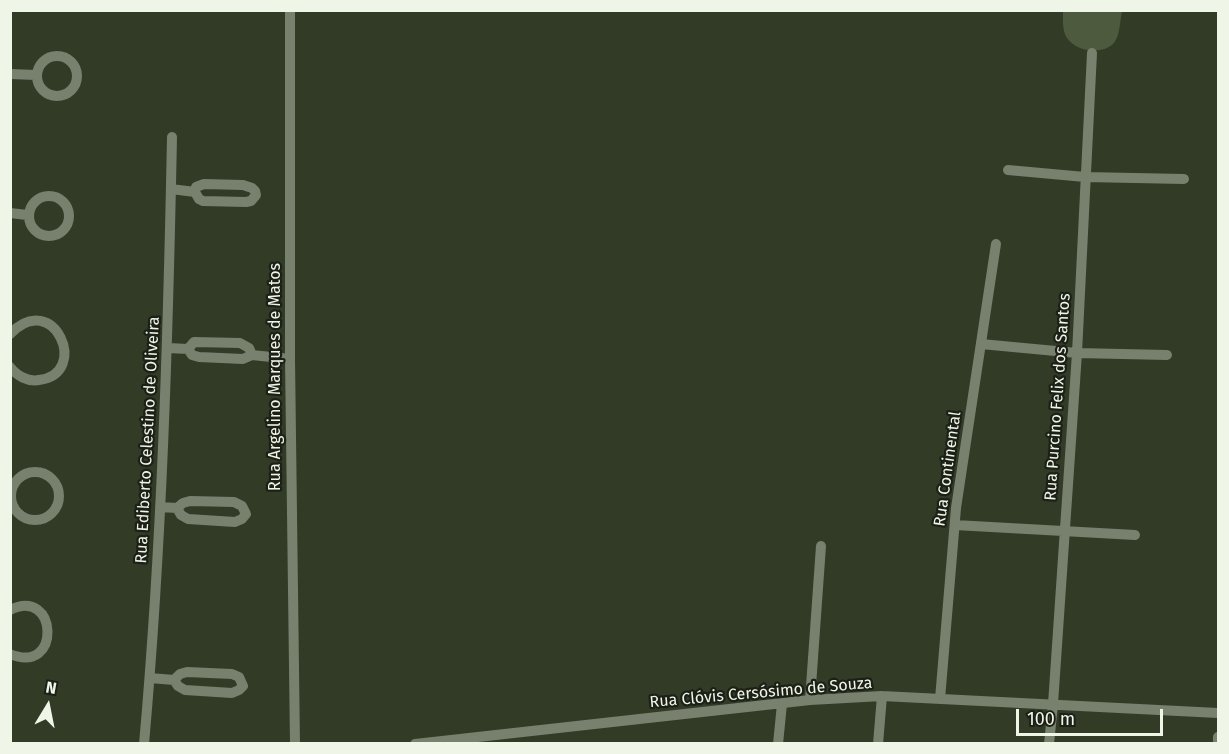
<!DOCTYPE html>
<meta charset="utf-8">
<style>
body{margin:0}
#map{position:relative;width:1229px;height:754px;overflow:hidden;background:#313b26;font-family:"Fira Sans",sans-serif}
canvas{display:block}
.frame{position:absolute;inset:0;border:12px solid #eff6e8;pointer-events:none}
.north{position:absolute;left:18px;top:676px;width:60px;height:60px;-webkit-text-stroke:4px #1c2017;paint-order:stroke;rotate:10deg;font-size:16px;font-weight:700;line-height:24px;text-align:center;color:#eff6e8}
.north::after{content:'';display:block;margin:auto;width:21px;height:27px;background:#eff6e8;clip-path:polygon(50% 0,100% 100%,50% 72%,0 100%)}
.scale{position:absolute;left:1016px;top:709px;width:147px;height:27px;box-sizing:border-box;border:3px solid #eff6e8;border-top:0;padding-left:8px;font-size:18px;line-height:21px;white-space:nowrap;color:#eff6e8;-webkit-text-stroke:4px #1c2017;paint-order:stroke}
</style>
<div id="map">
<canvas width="1229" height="754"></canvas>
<div class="frame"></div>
<div class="north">N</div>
<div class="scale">100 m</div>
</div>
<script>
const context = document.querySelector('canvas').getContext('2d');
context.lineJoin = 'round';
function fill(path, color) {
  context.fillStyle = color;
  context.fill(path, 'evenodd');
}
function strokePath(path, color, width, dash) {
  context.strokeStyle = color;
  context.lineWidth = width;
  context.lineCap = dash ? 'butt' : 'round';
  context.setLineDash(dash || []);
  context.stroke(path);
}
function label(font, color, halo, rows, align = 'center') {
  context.font = font + ' "Fira Sans",sans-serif';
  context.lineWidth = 4.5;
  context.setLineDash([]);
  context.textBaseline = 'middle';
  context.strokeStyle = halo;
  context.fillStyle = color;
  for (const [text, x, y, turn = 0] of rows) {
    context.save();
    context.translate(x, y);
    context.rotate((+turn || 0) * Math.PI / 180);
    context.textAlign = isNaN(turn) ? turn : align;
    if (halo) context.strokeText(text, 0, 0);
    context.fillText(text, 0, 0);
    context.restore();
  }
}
const green = new Path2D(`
 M1063 11H1122C1120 20 1120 35 1114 43 1103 55 1076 52 1067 38 1062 30 1063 20 1063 11Z`);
const minor = new Path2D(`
 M290 10V359L295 744
 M37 76a20 20 0 1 1 40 0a20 20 0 1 1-40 0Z
 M10 74 36 75
 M1008 170 1085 177 1184 179
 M204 184 243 185 252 188 255 191 256 195 251 201 246 202 203 201 199 199 195 192 196 187Z
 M171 189 195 192
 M29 216a20 20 0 1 1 40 0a20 20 0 1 1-40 0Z
 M10 213 27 215
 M10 334C54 288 91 374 39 380 28 382 17 376 10 367
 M981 344 1077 353 1167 355
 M168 348 188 349 192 355 199 357 243 359 252 355 290 359
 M188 349 194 342 240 343 249 348 252 355
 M11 496a24 24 0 1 1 48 0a24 24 0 1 1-48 0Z
 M160 507 177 508 183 503 190 501 234 502 242 506 246 514 242 519 235 522 188 519 181 515 177 508
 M955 525 1135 535
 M10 610C58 586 62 676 10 654
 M150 678 174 680 180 674 187 672 232 674 239 677 243 686 239 690 232 693 185 690 178 686 174 680
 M940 699 956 508 996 244
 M810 700 821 546
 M144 744C162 542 168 340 172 137
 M415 744 810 700 882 696 1218 713
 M778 744 782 704
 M878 744 882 696
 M1049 744 1053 704 1077 353 1092 53
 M1218 744V737`);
const streetNames = [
 ["Rua Argelino Marques de Matos",276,377,-90],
 ["Rua Purcino Felix dos Santos",1058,397,-86],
 ["Rua Ediberto Celestino de Oliveira",148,440,-87],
 ["Rua Continental",948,469,-82],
 ["Rua Clóvis Cersósimo de Souza",761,693,-5]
];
fill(green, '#4d5a3e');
strokePath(minor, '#77816d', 10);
label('16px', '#eff6e8', '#1c2017', streetNames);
</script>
